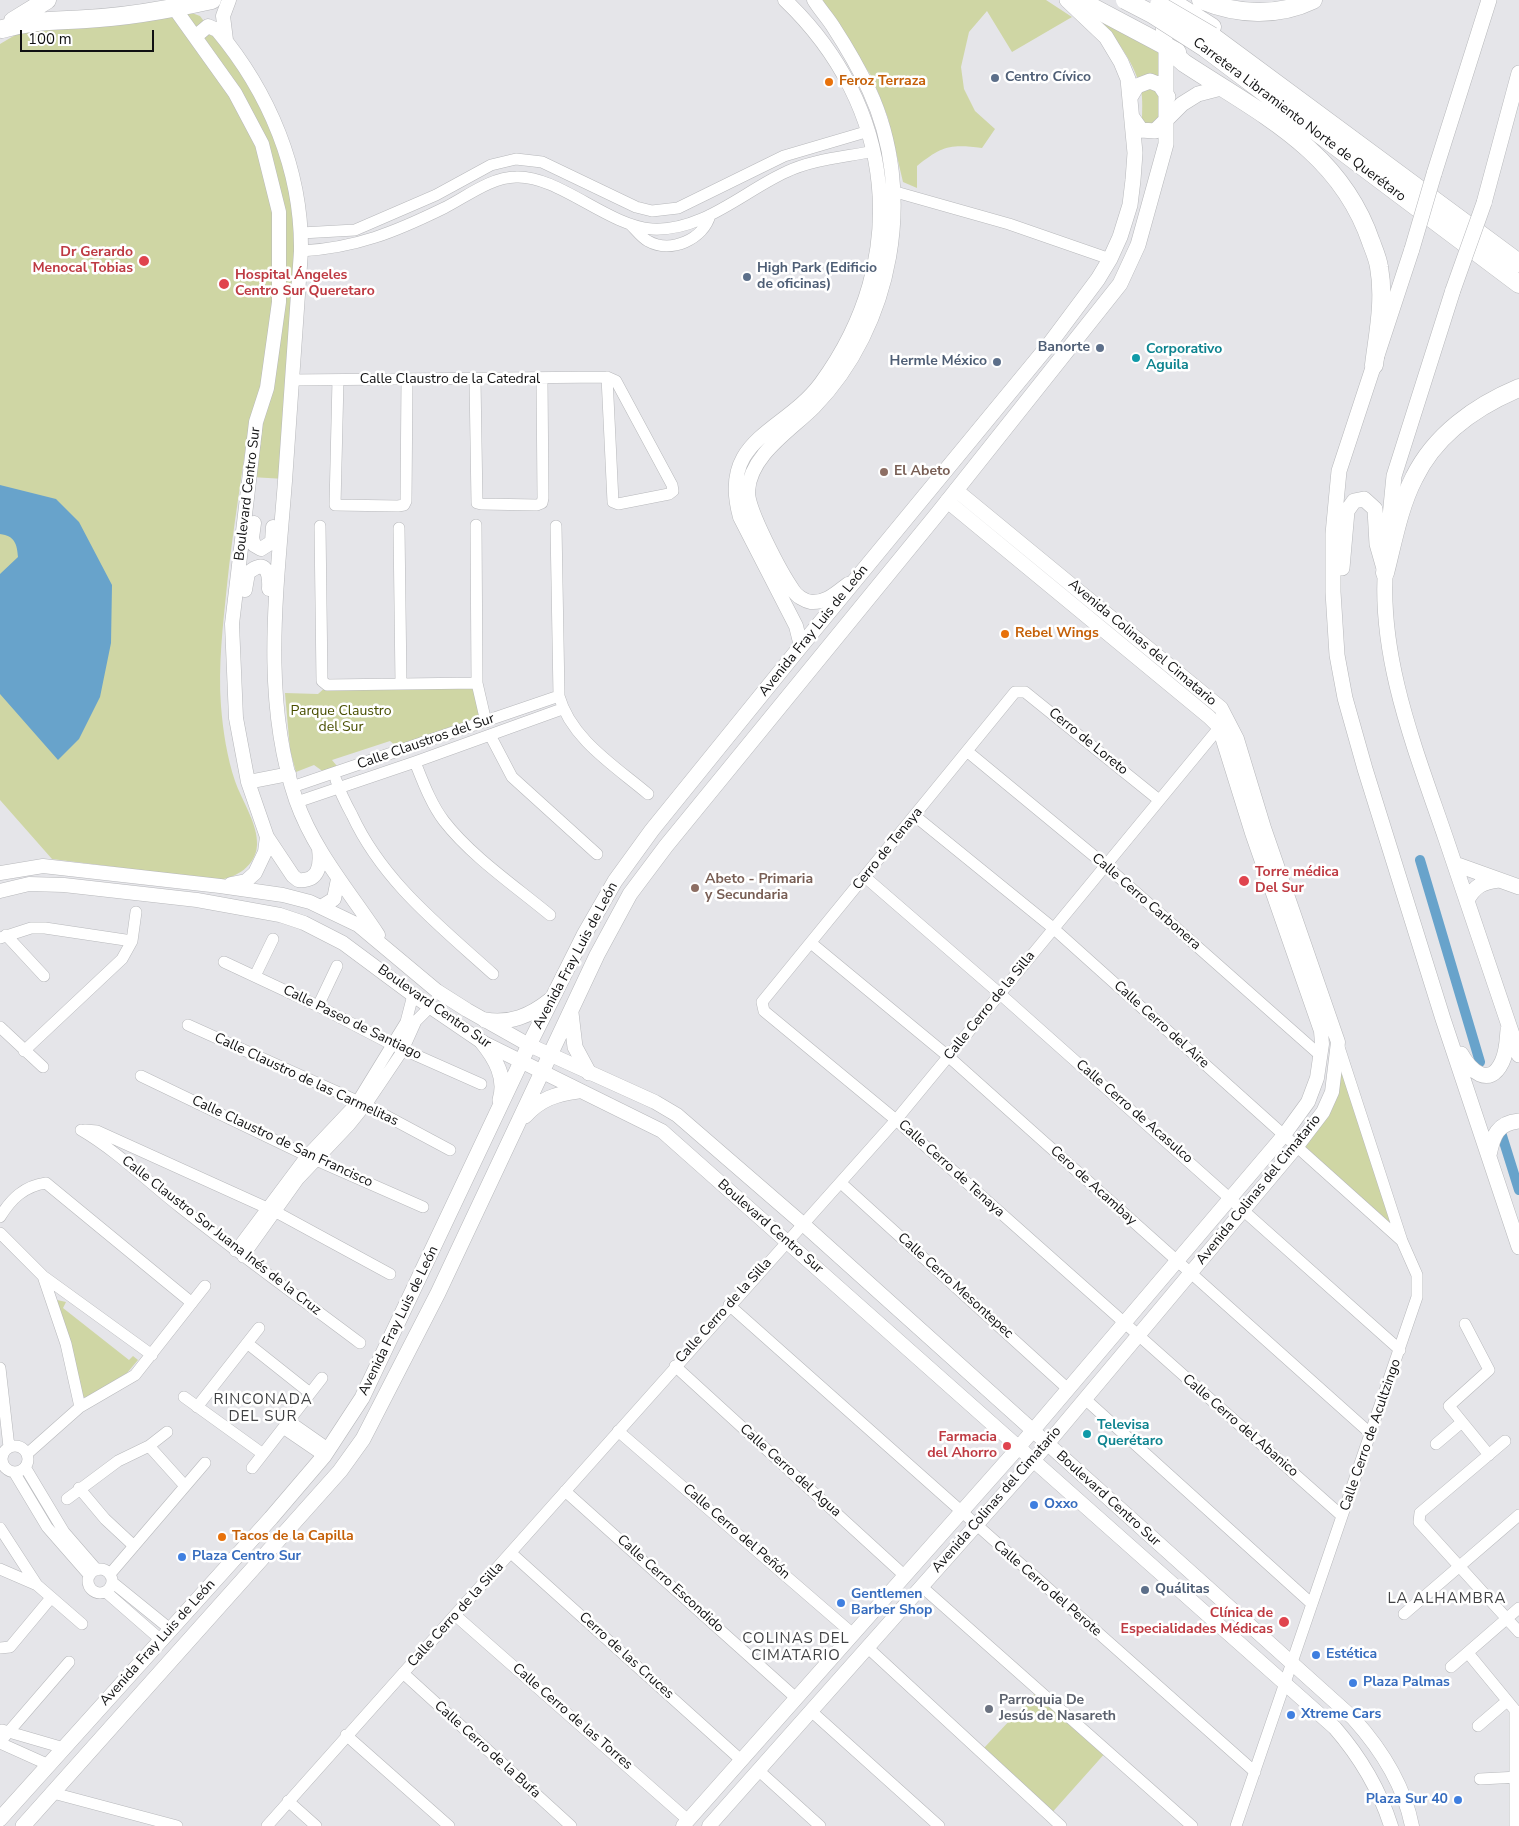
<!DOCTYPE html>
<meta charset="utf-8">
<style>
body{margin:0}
#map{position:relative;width:1519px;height:1826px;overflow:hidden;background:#e5e5e9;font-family:"Nunito Sans",sans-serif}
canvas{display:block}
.scale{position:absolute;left:20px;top:30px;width:134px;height:22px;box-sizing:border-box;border:2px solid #111112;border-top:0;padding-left:6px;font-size:15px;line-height:18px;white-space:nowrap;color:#111112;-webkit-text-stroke:4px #fff;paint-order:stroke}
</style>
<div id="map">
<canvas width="1519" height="1826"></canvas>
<div class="scale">100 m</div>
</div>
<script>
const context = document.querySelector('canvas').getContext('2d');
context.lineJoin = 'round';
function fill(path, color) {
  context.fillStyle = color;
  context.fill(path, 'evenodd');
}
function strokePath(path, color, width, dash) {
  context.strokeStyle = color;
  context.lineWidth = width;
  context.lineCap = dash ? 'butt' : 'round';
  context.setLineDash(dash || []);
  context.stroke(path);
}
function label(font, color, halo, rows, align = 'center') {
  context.font = font + ' "Nunito Sans",sans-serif';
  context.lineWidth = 5;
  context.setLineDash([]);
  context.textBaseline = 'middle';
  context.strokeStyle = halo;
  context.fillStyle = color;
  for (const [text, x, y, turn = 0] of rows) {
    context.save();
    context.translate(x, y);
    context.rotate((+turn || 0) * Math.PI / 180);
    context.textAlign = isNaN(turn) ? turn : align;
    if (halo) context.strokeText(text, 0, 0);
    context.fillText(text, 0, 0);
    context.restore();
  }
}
const green = new Path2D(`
 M820 0H1046L1072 17 1012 52 987 11 969 32 961 67 964 89 975 111 995 129 982 148C950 144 942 146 917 166V188L903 182 888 118 872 77Z
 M1088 9 1162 55 1165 121 1150 130 1142 121C1142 112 1143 100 1141 90 1133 57 1111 32 1088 9Z
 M192 13 200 16 269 108 298 202 285 479 251 477 250 419C242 474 233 529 227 585 223 625 218 665 221 706 223 731 227 757 235 781 242 801 258 824 257 845 256 866 236 878 218 880L52 859 0 800V44L17 34 30 30Z
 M477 683 486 722 402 751 390 741 332 760 341 771 328 775 314 765 296 772 290 750 285 693 318 694 327 686Z
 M1338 1042 1402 1241 1297 1146 1323 1112Z
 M57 1300 66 1302 63 1308 129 1360 133 1356 138 1360 127 1373 86 1398 78 1394Z
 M1038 1690 1107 1751 1049 1816 984 1748Z`);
const water = new Path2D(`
 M0 485 56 499 79 522 112 585 111 643 100 697 79 739 58 760 0 694V574L18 557C17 544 15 536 0 534Z`);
const canal = new Path2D(`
 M1420 860 1480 1062
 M1499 1126 1519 1190`);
const minor = new Path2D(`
 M885 189 1009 224 1110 259
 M631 225C636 230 642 238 648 241 671 254 704 239 710 215
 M301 233 355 230 436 195 491 165 516 159 542 162 636 207 652 211 678 208 784 156 869 131
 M301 251C356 248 395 232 444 208 466 197 491 177 516 177 558 175 608 226 652 229 702 232 744 191 786 172 813 159 846 157 874 151
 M292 380 607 377 616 381 672 485 673 491 669 494 618 504 613 502 607 377
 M338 380 335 505 398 506 404 505 406 501 407 380
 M475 380 477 503 481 504 537 505 542 503 543 498 542 379
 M476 525 477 683 486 722
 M320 526 322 681 327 685 477 683
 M556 526 559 696C571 739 615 766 648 794
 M399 528 401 684
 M490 735 512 777 597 854
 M968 752 1105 865 1321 1056
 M415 762C423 782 431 804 444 821 471 856 515 886 550 915
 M336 780C340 792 346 804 352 815 383 882 440 926 493 974
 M292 787 559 696
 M1159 800 1025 692H1015L762 1002 764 1011 896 1120 1342 1516
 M297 802 415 762 562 709
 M915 816 1053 928 1402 1241
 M865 877 999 993 1400 1350
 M6 935 44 976
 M0 938 31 928H45L132 941
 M811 943 949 1057 1371 1434
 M224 962 318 1006 393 1045 481 1084
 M255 976 273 939
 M318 1006 337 966
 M188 1025 366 1105 450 1150
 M0 1027 43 1067
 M24 1051 122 959 132 941 136 912
 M141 1076 316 1160 423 1207
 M81 1130C117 1151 148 1182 180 1207 239 1254 300 1298 360 1343
 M85 1130 97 1131 276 1212 390 1274
 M841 1183 1068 1389
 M0 1217C11 1199 24 1186 46 1183L192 1303
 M0 1233 43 1276 152 1355
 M235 1251 306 1156 357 1102 406 1022 413 995
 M243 1257 298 1180 349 1126 366 1105 403 1050 416 1021 430 1007
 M43 1276 66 1344 80 1407
 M729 1305 1255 1772
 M1465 1324 1489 1370 1449 1406 1489 1455
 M247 1343 310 1393
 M675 1366 905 1576
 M0 1368 9 1447
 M184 1397 263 1454
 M1085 1399 1312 1604
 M197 1407 259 1328
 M289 1421 329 1449
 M283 1428 324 1456
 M618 1431 853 1634
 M1505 1441 1420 1513 1419 1522 1519 1632
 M1436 1444 1462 1422
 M2 1459a13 13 0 1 1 26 0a13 13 0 1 1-26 0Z
 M149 1446 185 1486
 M27 1454 80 1407 135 1375 205 1286
 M25 1467 64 1532 97 1570
 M252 1468 322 1378
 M14 1472 47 1527 89 1575
 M79 1488 105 1519 134 1546
 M565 1491 796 1698
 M67 1499 118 1461 149 1446 167 1432
 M0 1528 37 1585 82 1624
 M511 1553 741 1760
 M88 1581a12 12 0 1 1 24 0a12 12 0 1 1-24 0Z
 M0 1569 37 1585
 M110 1574 205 1463
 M112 1582 170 1629
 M921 1586 1192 1826
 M106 1592 161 1640
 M1404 1614 1519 1515
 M455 1615 688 1820
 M867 1647 1061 1826
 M0 1648 10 1647 50 1599
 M1468 1653 1515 1710V1826
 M1451 1667 1519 1608
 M403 1673 571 1826
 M811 1711 939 1826
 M1478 1726 1507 1701
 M2 1730 64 1748
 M346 1735 449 1826
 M0 1742 69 1662
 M0 1743 49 1765
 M758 1770 820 1826
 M1480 1779 1519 1777
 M53 1793 177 1826
 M288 1801 316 1826
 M267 1826 896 1120 1223 723
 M1236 1826 1417 1297V1275L1402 1241 1338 1044`);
const tertiary = new Path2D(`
 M785 0C896 106 912 258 821 383 784 433 718 438 740 517L796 626 801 646
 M814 0C820 10 828 18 834 28 847 48 859 69 869 90 917 193 893 326 814 407 791 430 750 455 748 491 747 509 781 573 793 590 796 596 805 601 811 602 826 603 836 593 848 584
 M175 9 235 93 262 144 279 212V302L267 388 256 422 232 624 236 718 248 782 267 837 265 852 255 873 246 881 231 884
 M195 37 208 26 217 30C269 92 302 170 301 251 295 328 291 405 285 481 277 587 261 697 296 800 314 851 349 891 378 935
 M226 40 223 16 229 0
 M254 523 252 538 254 545 261 549 272 542 273 527
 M245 590 248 573C265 558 270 572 269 589
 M248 782 289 774
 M267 837 293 876 298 880C319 882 321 865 319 849
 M0 873 43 866 220 886 283 895 310 902 358 925 437 991 467 1010 529 1045 655 1102 677 1115 803 1224 1353 1718C1381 1749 1404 1785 1412 1826
 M0 891 29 884 64 885 197 900 280 915 304 923 343 943 413 995 482 1042 662 1131 1335 1728C1361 1758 1379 1788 1391 1826
 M321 907 334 899 338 879
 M683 1826 1018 1448 1284 1135 1308 1102 1317 1078 1322 1044 1321 1031 1252 833 1219 727 1209 717 947 501
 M709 1826 1033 1461 1297 1146 1323 1112 1332 1092 1338 1042 1264 828 1237 739 1221 708 956 490`);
const secondary = new Path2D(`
 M1131 96 1137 86 1150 81 1160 85 1168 97
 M1132 117 1141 130 1155 131 1182 104 1198 94 1221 88
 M1434 174 1489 0
 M1484 203 1519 73
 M1412 249 1339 471 1333 534V592L1337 655 1345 698 1365 769 1443 1019 1519 1247
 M1388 537 1394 476 1453 290
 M1386 562C1377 656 1416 751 1446 839 1471 911 1495 983 1519 1055
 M1342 568 1347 511 1354 501 1364 499 1375 509 1377 544 1385 572
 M1455 864 1519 887
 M1467 900C1475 886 1482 882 1499 880
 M571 1013 575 1047 589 1073
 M485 1020C510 1024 530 1016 550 1000
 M482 1042C495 1058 507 1078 500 1100
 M1461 1054C1470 1070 1489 1089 1502 1062 1507 1052 1507 1041 1508 1030
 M525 1116C540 1099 556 1094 578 1091
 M1489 1155C1493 1136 1497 1123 1519 1121
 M0 1819 271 1518 324 1456 362 1398 529 1045 584 935 615 881 652 830 801 646 1048 346 1098 279 1110 259 1120 237 1130 205 1133 180 1135 153 1128 79 1121 62 1106 37 1067 0
 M23 1826 340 1471 363 1439 438 1293 597 955 630 894 666 846 938 513 1120 284 1138 245 1166 144V47L1161 13`);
const trunk = new Path2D(`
 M1079 0 1177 52
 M1169 0 1212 27
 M1201 0C1237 15 1278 17 1313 0
 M13 21 47 0
 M2 29C33 20 54 21 86 19 128 17 171 9 212 0
 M1212 36 1519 263
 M1166 47 1184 63C1260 113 1340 150 1371 242 1374 250 1378 259 1379 267 1385 300 1378 333 1374 365
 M1205 48 1519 284
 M1385 573C1393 542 1399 507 1414 478 1435 435 1476 406 1519 388`);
const secondaryBridge = new Path2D(`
 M1412 249 1434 174
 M1453 290 1484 203`);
const trunkBridge = new Path2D(`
 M1125 0 1152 14 1205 48
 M1159 5 1212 36`);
const markers = [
 [995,78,5,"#5c6f8a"],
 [829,82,5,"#e8710a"],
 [144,261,6,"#e0444e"],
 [747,277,5,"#5c6f8a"],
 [224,284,6,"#e0444e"],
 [1100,348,5,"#5c6f8a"],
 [1136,358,5,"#0f9aa8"],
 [997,362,5,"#5c6f8a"],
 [884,472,5,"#8d6e63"],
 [1005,634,5,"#e8710a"],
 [1244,881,6,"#e0444e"],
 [695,888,5,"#8d6e63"],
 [1087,1434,5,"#0f9aa8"],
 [1007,1446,5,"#e0444e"],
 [1034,1505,5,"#3f7fe0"],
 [222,1537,5,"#e8710a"],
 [182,1557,5,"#3f7fe0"],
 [1145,1590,5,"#5c6f8a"],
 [841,1603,5,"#3f7fe0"],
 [1284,1622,6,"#e0444e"],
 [1316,1655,5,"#3f7fe0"],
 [1353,1683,5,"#3f7fe0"],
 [989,1709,5,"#6b7280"],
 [1291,1715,5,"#3f7fe0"],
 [1458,1800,5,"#3f7fe0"]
];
const serviceNames = [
 ["Centro Cívico",1005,78],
 ["High Park (Edificio",757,269],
 ["de oficinas)",757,285],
 ["Banorte",1090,348,"right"],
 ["Hermle México",987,362,"right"],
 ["Quálitas",1155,1590]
];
const foodNames = [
 ["Feroz Terraza",839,82],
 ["Rebel Wings",1015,634],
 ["Tacos de la Capilla",232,1537]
];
const streetNames = [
 ["Carretera Libramiento Norte de Querétaro",1299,120,37],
 ["Calle Claustro de la Catedral",450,380],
 ["Boulevard Centro Sur",248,494,-83],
 ["Avenida Fray Luis de León",814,631,-51],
 ["Avenida Colinas del Cimatario",1142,643,40],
 ["Calle Claustros del Sur",426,742,-19],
 ["Cerro de Loreto",1088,742,39],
 ["Cerro de Tenaya",888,849,-51],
 ["Calle Cerro Carbonera",1146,902,41],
 ["Avenida Fray Luis de León",576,956,-62],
 ["Calle Cerro de la Silla",990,1006,-51],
 ["Boulevard Centro Sur",434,1007,35],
 ["Calle Paseo de Santiago",352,1023,26],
 ["Calle Cerro del Aire",1161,1025,42],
 ["Calle Claustro de las Carmelitas",306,1080,25],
 ["Calle Cerro de Acasulco",1134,1112,41],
 ["Calle Claustro de San Francisco",282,1142,25],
 ["Calle Cerro de Tenaya",951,1169,42],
 ["Cero de Acambay",1093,1186,42],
 ["Avenida Colinas del Cimatario",1259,1190,-51],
 ["Boulevard Centro Sur",770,1227,41],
 ["Calle Claustro Sor Juana Inés de la Cruz",221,1236,38],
 ["Calle Cerro Mesontepec",955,1286,42],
 ["Calle Cerro de la Silla",724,1311,-48],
 ["Avenida Fray Luis de León",399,1321,-64],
 ["Calle Cerro del Abanico",1240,1426,41],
 ["Calle Cerro de Acultzingo",1371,1435,-71],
 ["Calle Cerro del Agua",790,1471,42],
 ["Boulevard Centro Sur",1108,1499,42],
 ["Avenida Colinas del Cimatario",997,1500,-49],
 ["Calle Cerro del Peñón",736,1532,41],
 ["Calle Cerro Escondido",670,1584,42],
 ["Calle Cerro del Perote",1047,1589,41],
 ["Calle Cerro de la Silla",456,1615,-48],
 ["Avenida Fray Luis de León",158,1643,-48],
 ["Cerro de las Cruces",626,1656,42],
 ["Calle Cerro de las Torres",572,1717,41],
 ["Calle Cerro de la Bufa",487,1750,42]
];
const healthNames = [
 ["Dr Gerardo",133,253],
 ["Menocal Tobias",133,269],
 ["Hospital Ángeles",235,276,"left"],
 ["Centro Sur Queretaro",235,292,"left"],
 ["Torre médica",1255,873,"left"],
 ["Del Sur",1255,889,"left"],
 ["Farmacia",997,1438],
 ["del Ahorro",997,1454],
 ["Clínica de",1273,1614],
 ["Especialidades Médicas",1273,1630]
];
const cultureNames = [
 ["Corporativo",1146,350],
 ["Aguila",1146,366],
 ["Televisa",1097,1426],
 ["Querétaro",1097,1442]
];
const educationNames = [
 ["El Abeto",894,472],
 ["Abeto - Primaria",705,880],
 ["y Secundaria",705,896]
];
const parkNames = [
 ["Parque Claustro",341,712],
 ["del Sur",341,728]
];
const shopNames = [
 ["Oxxo",1044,1505],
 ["Plaza Centro Sur",192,1557],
 ["Gentlemen",851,1595],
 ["Barber Shop",851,1611],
 ["Estética",1326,1655],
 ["Plaza Palmas",1363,1683],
 ["Xtreme Cars",1301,1715],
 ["Plaza Sur 40",1448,1800,"right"]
];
const worshipNames = [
 ["Parroquia De",999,1701],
 ["Jesús de Nasareth",999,1717]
];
const neighbourhoodNames = [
 ["RINCONADA",263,1400],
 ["DEL SUR",263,1417],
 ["LA ALHAMBRA",1447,1599],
 ["COLINAS DEL",796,1639],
 ["CIMATARIO",796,1656]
];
fill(green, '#cfd6a4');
fill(water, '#68a3cb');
strokePath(canal, '#68a3cb', 10);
strokePath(minor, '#b7b8bb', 12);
strokePath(tertiary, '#b7b8bb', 15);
strokePath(secondary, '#b7b8bb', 16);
strokePath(trunk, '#b7b8bb', 19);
strokePath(minor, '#fff', 11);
strokePath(tertiary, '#fff', 14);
strokePath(secondary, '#fff', 15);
strokePath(trunk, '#fff', 18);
strokePath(secondaryBridge, '#b7b8bb', 16, []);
strokePath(trunkBridge, '#b7b8bb', 19, []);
strokePath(secondaryBridge, '#fff', 15);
strokePath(trunkBridge, '#fff', 18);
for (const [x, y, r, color] of markers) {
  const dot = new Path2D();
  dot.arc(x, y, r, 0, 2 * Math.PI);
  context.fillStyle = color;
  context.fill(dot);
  strokePath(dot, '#fff', 2);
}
label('bold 14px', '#4e5e75', '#fff', serviceNames, 'left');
label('bold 14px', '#c56008', '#fff', foodNames, 'left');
label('14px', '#111112', '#fff', streetNames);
label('bold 14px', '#be3a42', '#fff', healthNames, 'right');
label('bold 14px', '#0d838f', '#fff', cultureNames, 'left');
label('bold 14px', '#785e54', '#fff', educationNames, 'left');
label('14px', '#494f00', '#fff', parkNames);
label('bold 14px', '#366cbe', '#fff', shopNames, 'left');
label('bold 14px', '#5b616d', '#fff', worshipNames, 'left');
context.letterSpacing = '1px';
label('15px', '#404143', '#fff', neighbourhoodNames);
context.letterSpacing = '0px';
</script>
